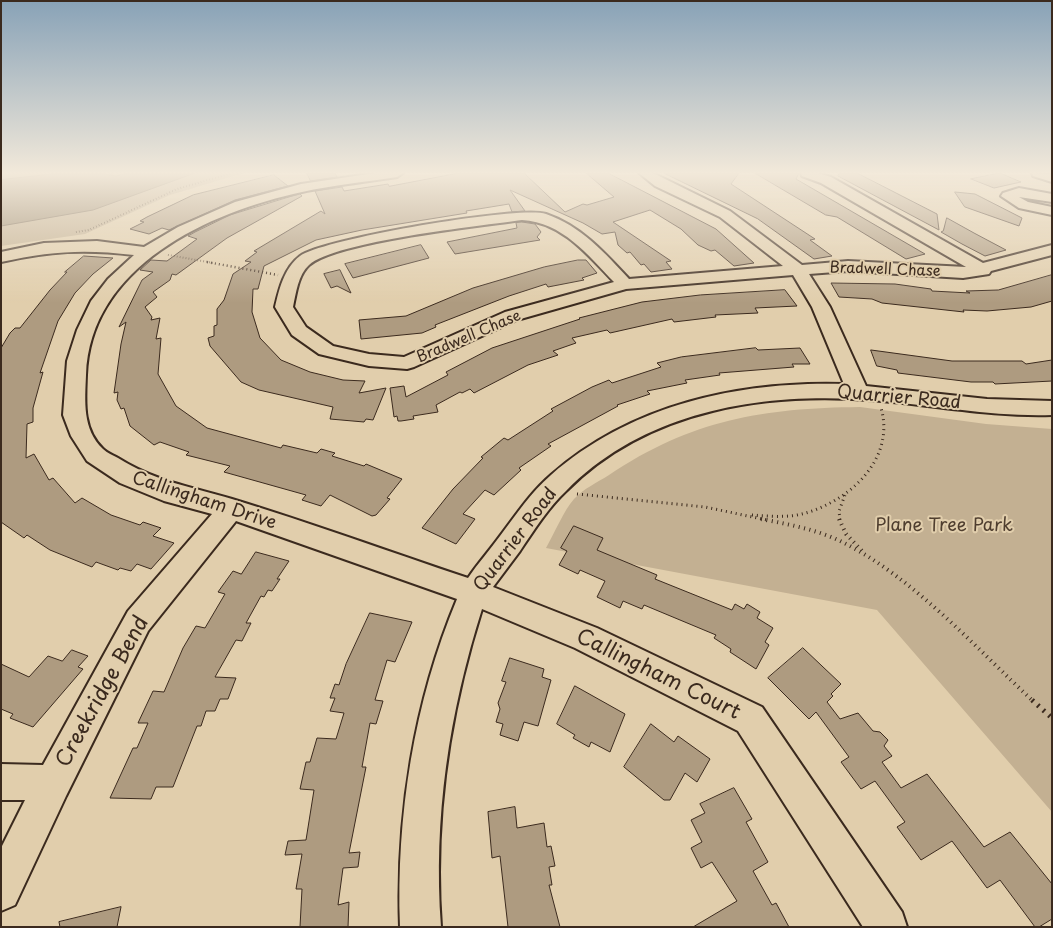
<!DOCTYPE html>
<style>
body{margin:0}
#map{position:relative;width:1053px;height:928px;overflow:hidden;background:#e1ceac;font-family:"Playpen Sans",sans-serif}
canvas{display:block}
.frame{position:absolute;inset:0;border:2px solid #3b2a1e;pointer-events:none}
</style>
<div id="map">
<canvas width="1053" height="928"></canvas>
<div class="frame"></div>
</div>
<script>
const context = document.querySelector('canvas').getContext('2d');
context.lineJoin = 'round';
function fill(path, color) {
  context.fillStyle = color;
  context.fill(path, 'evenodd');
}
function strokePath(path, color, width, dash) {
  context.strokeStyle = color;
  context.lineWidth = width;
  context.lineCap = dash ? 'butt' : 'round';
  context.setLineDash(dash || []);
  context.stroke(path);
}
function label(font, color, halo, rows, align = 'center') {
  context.font = font + ' "Playpen Sans",sans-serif';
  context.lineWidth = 4;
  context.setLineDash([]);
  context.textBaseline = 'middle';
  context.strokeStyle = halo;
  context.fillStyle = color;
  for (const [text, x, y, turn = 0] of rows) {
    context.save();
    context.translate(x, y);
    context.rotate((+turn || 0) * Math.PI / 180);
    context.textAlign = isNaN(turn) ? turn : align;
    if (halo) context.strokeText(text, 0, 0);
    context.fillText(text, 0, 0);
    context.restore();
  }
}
const green = new Path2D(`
 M1 173H244L170 195 85 234 1 246Z
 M860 407 986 424 1052 429V812L877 610 546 548C554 534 564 510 574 499 583 489 598 482 609 475 691 420 763 408 860 407Z`);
const water = new Path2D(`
 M62 173H98L116 176 128 173H195L93 210 1 226V180Z`);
const building = new Path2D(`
 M307 173H335L337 177 311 181Z
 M459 173H524L565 212 583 204 587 205 614 197 586 173H608L716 229 754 263 734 266 715 250 711 251 698 245 681 229 650 210 613 222 671 261 666 262 672 269 651 272 644 264 641 265 630 252 627 253 618 245 615 232 602 234 583 223 510 190 525 211 512 212 509 204 466 211 467 213 362 230 316 240 264 266 258 289H253L252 312 260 338 281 360 310 372 343 380 365 381 359 393 386 388 373 420 366 419 364 422 330 419 333 407 259 390 241 382 210 346 208 338 214 336V326L217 325V309L224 300 233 274 251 262 245 261 257 252 254 251 321 211 325 214 315 191 342 187 344 191 388 184 389 186Z
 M664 173H739L731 184 815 239 810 240 832 256 814 259 758 219Z
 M755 173H799L796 179 925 254 906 259 837 217 826 215Z
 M840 173H857L937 214 939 230 838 176Z
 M1000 173 1021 182 994 188 971 179Z
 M274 175 288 186 235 200 169 230 162 228 149 234 130 229 144 222 140 221 147 217 193 195Z
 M955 192 975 194 1022 218 1019 226 965 207Z
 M300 194 302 196 227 238 176 275 172 274 170 280 153 292 157 297 145 307 152 317 151 320 160 318 156 339 161 338 158 374 176 406 207 428 281 448 283 445 317 453 321 449 335 453 332 456 364 466 366 464 402 479 387 498 390 499 376 515 372 516 330 495 321 506 302 500 306 495 224 472 230 466 186 455 189 452 160 442 154 445 130 426 124 408 121 409 117 400 118 392 114 393 121 344 126 322 119 327 142 280 153 272 140 270 151 260 167 261 197 239 188 236 195 232 230 215Z
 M947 218 974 233 1006 250 985 256 962 244 941 232 943 231Z
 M522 222 535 224 541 232 537 237 540 240 455 254 447 242 517 228 516 223Z
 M421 245 429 258 353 278 345 264Z
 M84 256 113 258 93 274 75 293 58 321 40 373 43 372 33 408V422L27 424 26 458 34 454 49 480 53 478 75 503 82 498 111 515 140 525 143 522 161 528 153 536 174 543 151 569 137 564 131 571 120 568 118 570 96 562 92 567 50 550 27 535 24 538 1 522V348L10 333 15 328H20L50 290 67 272H65Z
 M578 260H586L597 273 582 278 584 280 548 287 546 284 509 296 435 325 436 327 422 333 361 339 359 320 406 316 473 288 544 267Z
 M340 270 351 293 337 286 331 288 324 274Z
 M1052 275V301L1031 307 987 311 963 310 964 312 882 303 872 299 839 297 831 283 895 284 931 289 932 291 970 293 966 291 998 290Z
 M785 290 797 306 755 308 758 313 715 315 716 317 674 322 672 319 610 333 607 330 572 338 576 343 553 351 558 355 528 365 474 393 470 389 462 393 460 392 436 405 438 412 413 416 414 419 401 421H398L397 416 394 417 390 388 404 386 406 397 448 375 446 372 492 348 580 319 579 318 642 302 700 295Z
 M756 348 758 350 800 348 810 364H792L794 367 719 373 720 375 685 380 687 383 647 391 650 394 617 405 618 406 548 444 551 446 519 468 521 470 494 495 485 490 463 514 475 519 456 544 422 528 453 489 483 458 481 457 504 438 508 440 553 411 551 409 592 387 609 380 612 383 661 367 657 363 681 357Z
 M871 350 952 361H1022L1026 364 1052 360V381L995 384 993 382H971L898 373 897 370 877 366Z
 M574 526 603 538 597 550 657 575 655 579 732 610 735 604 744 609 747 604 760 612 757 618 773 628 765 642 769 645 756 669 730 652 731 649 714 638 716 635 644 605 642 609 623 601 620 608 597 597 605 581 580 570 578 574 559 565 567 551 561 548Z
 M256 552 289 561 277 579H280L272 591 268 590 264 597 261 596 246 623H251L242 641 236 640 215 677 236 678 228 699H220L215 711H206L201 726H197L173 787H156L151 799 110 798 133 748H137L148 723H138L153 691 164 692 183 648 196 626 205 628 225 594 218 592 233 571 241 574Z
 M370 613 412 622 395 662 387 660 375 700 383 701 376 724 370 723 362 767H366L349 853 360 852 358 867 343 868 338 905 349 902 348 927H300L302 889H296L302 854 285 855 288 841 306 840 314 790 300 789 306 762H310L317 738 336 739 344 713 330 711 335 698H330L335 684 339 685 346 664Z
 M803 648 841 684 831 694 833 696 827 702 840 719 858 713 873 731 880 732 888 740 884 746 892 756 882 762 901 788 927 774 984 847 1010 832 1052 884V919L1039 927H1035L1000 880 987 888 952 841 921 860 897 827 905 822 875 781 861 789 841 762 849 757 816 712 809 719 768 678Z
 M72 650 88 656 78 667 83 669 33 727 10 718 13 714 1 709V664L29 677 48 656 62 661Z
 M510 658 544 669 542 677 551 680 538 726 524 722 518 741 500 735 503 724 496 722 500 709 498 703 506 682 502 681Z
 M575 686 625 714 610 752 591 742 589 747 573 738 575 735 557 724Z
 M651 724 674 742 678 736 710 759 697 782 685 773 670 800H664L624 767Z
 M734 788 752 819 746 822 768 862 753 871 772 905 776 903 789 927H693L737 901 712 862 701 868 691 848 702 842 691 820 705 813 700 804Z
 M515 807 517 828 544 823 547 847 551 846 555 866 549 867 552 885H549L560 927H508L500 856 492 858 488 812Z
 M121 907 117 927H60L59 922Z`);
const pathFar4 = new Path2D(`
 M109 175 113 173
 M76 232 89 230 177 189 232 173
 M168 255 214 263`);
const pathFar3 = new Path2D(`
 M207 262 278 275`);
const pathFar2 = new Path2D(`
 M577 494 705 507 767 520
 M752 515C768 516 786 518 802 514 849 502 896 459 881 408
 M840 520 839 511 845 495`);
const pathFar1 = new Path2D(`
 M761 519C787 524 814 529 838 540 910 574 975 647 1033 701
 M839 519 846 534 864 553`);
const path = new Path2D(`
 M1032 700 1052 718`);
const minor = new Path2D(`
 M375 173H403L397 177C366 182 333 185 302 192 209 212 90 266 86 375 85 401 82 429 103 449 107 453 113 455 118 458 154 481 192 487 232 499 311 523 390 552 468 578 478 563 490 550 500 536 516 515 531 492 551 475 632 404 740 381 844 384L812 307 793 275 626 289 517 320 414 367 407 369 369 366 319 354 292 335 275 307C279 290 284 268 300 256 323 239 520 205 546 214 581 226 605 253 629 279L783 266 720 217 655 186 639 173H653L730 211 802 265 848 261 966 267 821 183 802 176 801 173H818L831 177 983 263 1052 245V255L991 271 989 274 963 278 848 271 809 274 830 307 866 386 987 399 1052 401V415C995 417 939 406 882 401 771 391 649 407 566 491 548 508 534 530 520 551 511 563 502 575 493 587L597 628 762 707 902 912 907 927H863L738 731 575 648 482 609C449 713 433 818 441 927H400C396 816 414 702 457 599L236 521 148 631 66 796 15 905 1 911V848L25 800H1V764L43 765 128 611 212 514 164 501 120 483 87 461 71 436 63 415 67 361 77 330 91 301 108 279 134 255C84 249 51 251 1 262V252L44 243 97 241 144 247 178 227 235 202 301 184ZM522 220C562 222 588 255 614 282L505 312 404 357 369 354 333 346 306 327 293 307C296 293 298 275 309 265 336 241 480 226 522 220Z
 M1032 173 1052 174V182L1033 176Z
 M1019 188 1052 194V202L1019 197 1028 202 1052 207V215L1019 208 1001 196 1003 193Z`);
const farStreetnames = [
 ["Bradwell Chase",885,270,2],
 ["Bradwell Chase",469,337,-23]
];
const streetNames = [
 ["Quarrier Road",899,398,5],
 ["Callingham Drive",204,501,18],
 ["Quarrier Road",516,540,-53]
];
const parkNames = [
 ["Plane Tree Park",944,526]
];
const nearStreetnames = [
 ["Callingham Court",658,675,26],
 ["Creekridge Bend",103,692,-61]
];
fill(green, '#c3b092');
fill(water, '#99886e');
strokePath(water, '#73624e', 1);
fill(building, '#ae9b80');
strokePath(building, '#3b2a1e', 1);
strokePath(minor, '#3b2a1e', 4);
strokePath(pathFar4, '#3b2a1e', 2, [0.5, 2.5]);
strokePath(pathFar3, '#3b2a1e', 2.5, [1, 3]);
strokePath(pathFar2, '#3b2a1e', 3, [1, 4]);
strokePath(pathFar1, '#3b2a1e', 4, [1, 4.5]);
strokePath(path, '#3b2a1e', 5, [2, 5.5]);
fill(minor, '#e1ceac');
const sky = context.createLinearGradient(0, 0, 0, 303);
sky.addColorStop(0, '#88a2b7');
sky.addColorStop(0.57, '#f2e9da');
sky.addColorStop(1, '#f2e9da00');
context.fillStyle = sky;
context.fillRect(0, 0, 1053, 303);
label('15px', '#3b2a1e', '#e1ceac', farStreetnames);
label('18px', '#3b2a1e', '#e1ceac', streetNames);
label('18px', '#4f3e2f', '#e1ceac', parkNames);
label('21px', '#3b2a1e', '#e1ceac', nearStreetnames);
</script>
